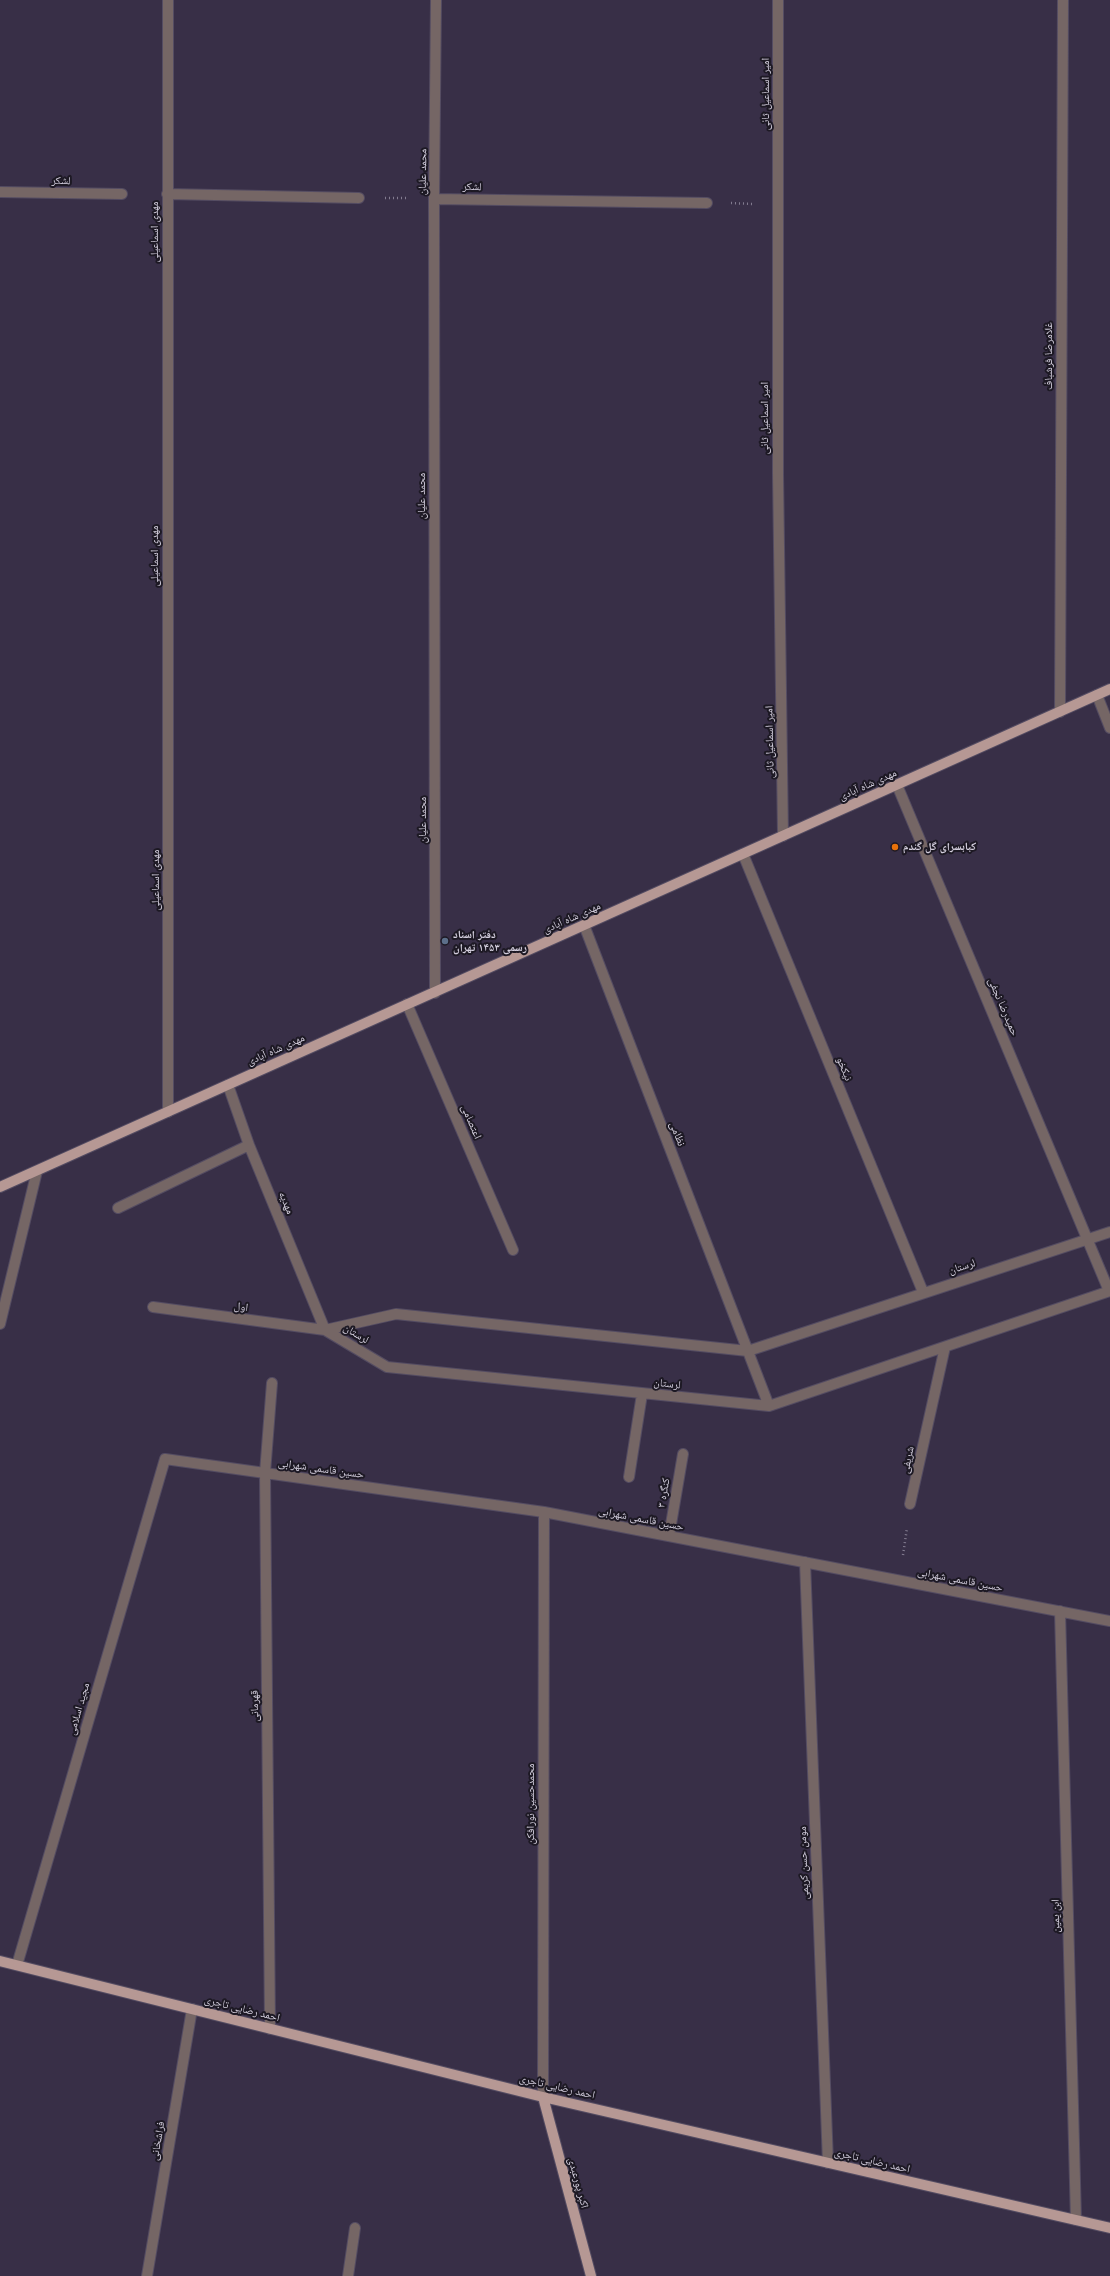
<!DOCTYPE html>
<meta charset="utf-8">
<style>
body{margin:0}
canvas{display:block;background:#382f47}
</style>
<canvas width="1110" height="2276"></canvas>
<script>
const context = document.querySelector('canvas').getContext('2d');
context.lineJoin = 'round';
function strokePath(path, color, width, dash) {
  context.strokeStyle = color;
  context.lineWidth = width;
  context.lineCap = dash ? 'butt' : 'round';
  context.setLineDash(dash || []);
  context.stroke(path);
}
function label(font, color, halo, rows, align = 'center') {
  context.font = font + ' Arial,"Noto Naskh Arabic",sans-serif';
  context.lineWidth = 4;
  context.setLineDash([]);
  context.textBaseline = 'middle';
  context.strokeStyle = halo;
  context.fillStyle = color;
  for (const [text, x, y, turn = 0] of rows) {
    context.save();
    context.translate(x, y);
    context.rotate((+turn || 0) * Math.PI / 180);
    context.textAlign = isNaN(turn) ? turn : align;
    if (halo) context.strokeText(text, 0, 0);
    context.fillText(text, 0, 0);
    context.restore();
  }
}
const path = new Path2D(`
 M385 198H408
 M731 203 752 204
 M903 1555 907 1528`);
const minor = new Path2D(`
 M778 0V474L783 836
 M0 192 122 194
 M167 194 359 198
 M434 199 707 203
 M1097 695 1110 728
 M1060 712 1063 0
 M897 785 1109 1291
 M743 854 923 1292
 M584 925 769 1406
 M435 993 434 199 436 0
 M407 1004 513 1250
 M228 1085 249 1145 325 1330
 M168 1112V0
 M118 1208 249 1145
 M153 1307 325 1330 396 1314 748 1351 1110 1232
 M0 1324 37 1171
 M325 1330 387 1367 769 1406 1110 1291
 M629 1477 642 1394
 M910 1504 945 1347
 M669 1536 683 1454
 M805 1562 828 2163
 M1060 1611 1076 2220
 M17 1965 165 1459 544 1512 1110 1621
 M270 2029 265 1473 272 1383
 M543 2097 544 1512
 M147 2276 192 2009
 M348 2276 355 2228`);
const major = new Path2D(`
 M0 1187 1110 689
 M0 1961 543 2097 1110 2228
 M543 2097 591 2276`);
const markers = [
 [895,847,4,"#e8710a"],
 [445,941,4,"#5c6f8a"]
];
const streetNames = [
 ["امیر اسماعیل ثانی",766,94,-90],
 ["محمد علیان",423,172,-89],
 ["لشكر",61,181,1],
 ["لشكر",472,187,1],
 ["مهدی اسماعیلی",155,232,-90],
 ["غلامرضا فرشباف",1049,356,-90],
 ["امیر اسماعیل ثانی",765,418,-90],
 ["محمد علیان",422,496,-90],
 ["مهدی اسماعیلی",155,556,-90],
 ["امیر اسماعیل ثانی",770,742,-91],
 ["مهدی شاه آبادی",868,785,-24],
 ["محمد علیان",423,820,-90],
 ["مهدی اسماعیلی",156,880,-90],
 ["مهدی شاه آبادی",572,918,-24],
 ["حمیدرضا نجفی",1003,1007,67],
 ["مهدی شاه آبادی",276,1050,-24],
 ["نیکخو",844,1069,68],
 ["اعتصامی",471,1122,67],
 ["نظامی",677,1134,69],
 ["مهدیه",286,1203,68],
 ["لرستان",962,1267,-18],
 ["اول",241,1307,8],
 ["لرستان",356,1334,31],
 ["لرستان",667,1384,6],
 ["شریفی",908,1460,-78],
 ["حسین قاسمی شهرابی",321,1469,8],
 ["کنگره ۳",664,1493,-80],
 ["حسین قاسمی شهرابی",641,1519,11],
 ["حسین قاسمی شهرابی",960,1580,11],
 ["قهرمانی",255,1706,-91],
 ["مجید اسلامی",79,1709,-74],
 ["محمدحسین نورافکن",531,1804,-90],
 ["مومن حسن کریمی",804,1863,-92],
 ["ابن یمین",1056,1916,-91],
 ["احمد رضایی تاجری",242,2009,14],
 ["احمد رضایی تاجری",557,2087,13],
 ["فراشخانی",158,2141,-80],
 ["احمد رضایی تاجری",872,2161,13],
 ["اکبر پورعبدی",578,2183,75]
];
const poiNames = [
 ["کبابسرای گل گندم",903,847],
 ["دفتر اسناد",453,935],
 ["رسمی ۱۴۵۳ تهران",453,948]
];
strokePath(minor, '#544c62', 12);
strokePath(major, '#544c62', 12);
strokePath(path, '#837c90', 2.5, [1, 3]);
strokePath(minor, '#756665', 10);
strokePath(major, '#b69894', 10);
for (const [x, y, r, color] of markers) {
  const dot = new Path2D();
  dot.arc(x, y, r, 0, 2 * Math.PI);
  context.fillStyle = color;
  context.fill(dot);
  strokePath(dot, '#1d1924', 1.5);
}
label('11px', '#d4cfde', '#1d1924', streetNames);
label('bold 11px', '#d4cfde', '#1d1924', poiNames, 'left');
</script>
